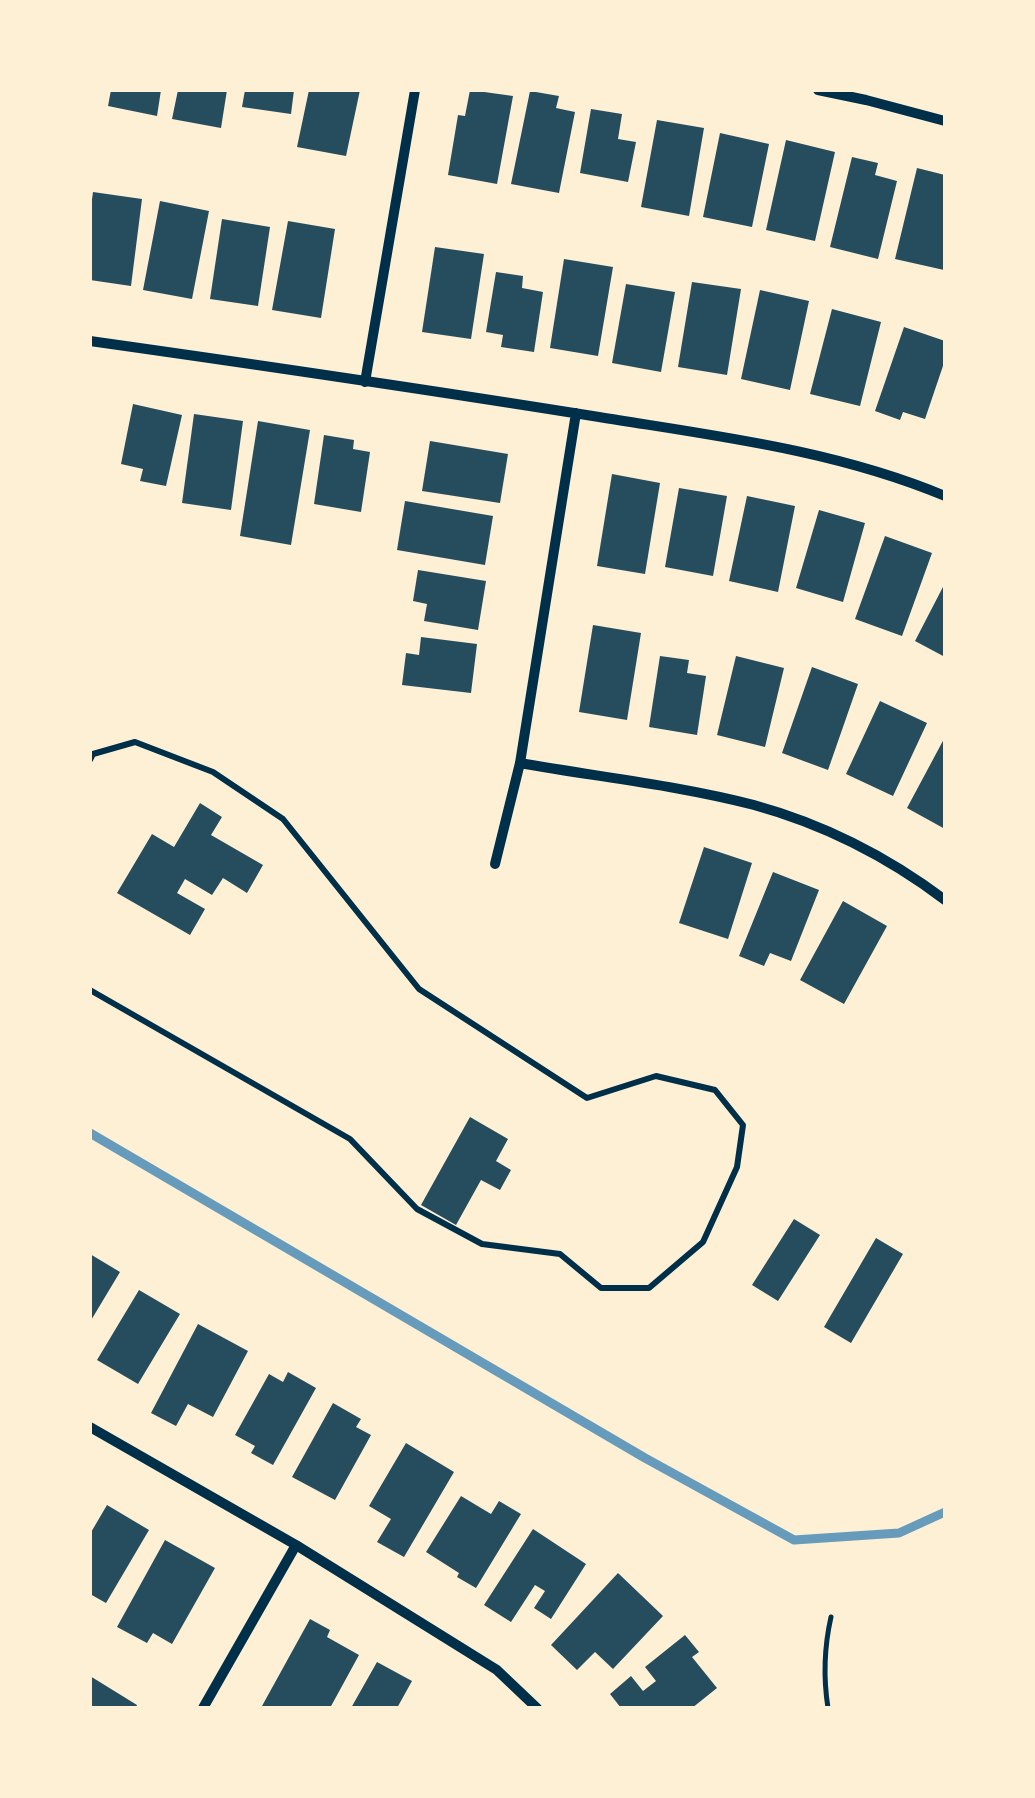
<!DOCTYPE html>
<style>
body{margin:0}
#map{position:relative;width:1035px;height:1798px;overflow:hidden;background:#fdf0d5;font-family:"PT Sans",sans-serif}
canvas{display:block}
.frame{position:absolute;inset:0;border:92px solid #fdf0d5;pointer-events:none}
</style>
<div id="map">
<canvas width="1035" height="1798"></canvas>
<div class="frame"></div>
</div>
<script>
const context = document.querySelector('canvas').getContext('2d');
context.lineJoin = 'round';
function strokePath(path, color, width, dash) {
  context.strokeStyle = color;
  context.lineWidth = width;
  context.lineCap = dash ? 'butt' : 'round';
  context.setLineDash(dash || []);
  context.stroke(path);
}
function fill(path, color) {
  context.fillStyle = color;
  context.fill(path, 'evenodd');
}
const stream = new Path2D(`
 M90 1133 645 1458 794 1540 899 1533 945 1512`);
const building = new Path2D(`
 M111 90H161L157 116 108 106Z
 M178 90H227L221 128 172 119Z
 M245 90H294L291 114 242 107Z
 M309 90H360L346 156 297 147Z
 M470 90 513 96 497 184 448 175 458 115 465 116Z
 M530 91 559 96 556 108 575 112 559 193 511 184Z
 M591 109 622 114 618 139 636 142 628 182 580 173Z
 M657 120 704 128 689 216 641 207Z
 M720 133 769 144 752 227 703 217Z
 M786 140 835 152 815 241 766 230Z
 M852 157 878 163 875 175 897 181 878 259 830 247Z
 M917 168 945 175 944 270 895 259Z
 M93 192 142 199 131 286 90 280V214Z
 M160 201 209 211 192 299 143 290Z
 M222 219 270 227 258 306 210 299Z
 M288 221 335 229 321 318 272 310Z
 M435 247 484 254 471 339 422 332Z
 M564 259 613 267 598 356 550 348Z
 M496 272 523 276 522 288 543 292 534 352 501 347 503 335 486 332Z
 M692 282 741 289 727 375 678 367Z
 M626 284 675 292 661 372 612 363Z
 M760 290 809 301 790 390 741 379Z
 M832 309 881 322 860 406 810 394Z
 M904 327 945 341V360L925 419 903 412 900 420 875 411Z
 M133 404 182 415 166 486 140 481 143 469 121 464Z
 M194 414 243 421 231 510 182 503Z
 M258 421 310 430 291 545 240 536Z
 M324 435 354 440 353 449 370 452 361 512 314 504Z
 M430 441 508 454 500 503 422 491Z
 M612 474 660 483 645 574 597 566Z
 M679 488 727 496 713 576 665 567Z
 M747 496 795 506 778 592 729 581Z
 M405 501 493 516 485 565 397 550Z
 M819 510 865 523 843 602 796 588Z
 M885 536 932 553 902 636 855 619Z
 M418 570 486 581 478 630 424 621 427 604 413 601Z
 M945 583V657L915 641Z
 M593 625 641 633 627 720 579 712Z
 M421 637 477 644 471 693 402 685 406 653 419 655Z
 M660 656 689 660 687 673 706 676 697 735 649 727Z
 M736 656 784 668 765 747 717 735Z
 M812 667 858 684 828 770 782 753Z
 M880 701 927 723 893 796 846 774Z
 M945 737V829L907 808Z
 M200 803 222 817 211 835 263 865 247 893 223 878 212 895 185 879 177 893 205 909 190 935 117 893 152 834 174 847Z
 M704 847 752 863 728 939 679 923Z
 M773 872 819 890 791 961 770 953 764 966 739 956Z
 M843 901 887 926 844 1004 800 980Z
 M470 1117 508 1139 496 1161 511 1170 500 1190 481 1180 456 1225 421 1205Z
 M794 1219 820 1235 778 1301 752 1285Z
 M876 1238 903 1254 851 1343 824 1327Z
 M90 1254 120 1272 90 1322Z
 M139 1290 180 1314 138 1384 97 1360Z
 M198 1324 248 1351 213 1417 188 1404 176 1426 151 1413Z
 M288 1372 316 1388 273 1465 251 1453 255 1446 235 1435 269 1374 283 1382Z
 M333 1403 361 1419 356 1427 371 1435 335 1500 292 1477Z
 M406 1443 454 1472 404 1557 377 1542 391 1519 369 1506Z
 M461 1496 491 1514 499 1501 521 1514 476 1588 457 1577 459 1573 426 1552Z
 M107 1505 149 1530 106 1603 90 1594V1534Z
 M533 1529 586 1564 551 1619 534 1608 545 1591 535 1585 511 1622 484 1605Z
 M165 1540 215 1568 172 1644 153 1633 147 1643 117 1627Z
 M618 1573 663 1616 613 1669 595 1652 577 1670 551 1645Z
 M310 1619 330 1630 327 1637 359 1655 330 1708H267L262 1706Z
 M685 1635 699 1652 692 1657 717 1688 692 1708H621L610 1694 631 1676 643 1691 656 1681 645 1667Z
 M377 1662 412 1681 397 1708H351Z
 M90 1676 137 1705 136 1708H90Z`);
const path = new Path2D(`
 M828 1708C823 1676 824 1648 831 1617`);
const service = new Path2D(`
 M90 760 93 754 135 742 213 772 283 819 419 989 587 1098 656 1076 715 1090 743 1125 737 1167 703 1242 649 1288H601L560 1254 482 1244 417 1209 350 1139 90 990`);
const minor = new Path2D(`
 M818 90 866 100 945 121
 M90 341C260 365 430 390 599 417 716 436 835 450 945 496
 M365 382 415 90
 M520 763C598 777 677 785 754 805 823 824 888 857 945 900
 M495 864 520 763 576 413
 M90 1427 296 1545 497 1670 537 1708
 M203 1708 296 1545`);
strokePath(stream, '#669bbc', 9);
fill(building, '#264d5e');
strokePath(path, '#003049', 5);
strokePath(service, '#003049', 6);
strokePath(minor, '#003049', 10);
</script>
